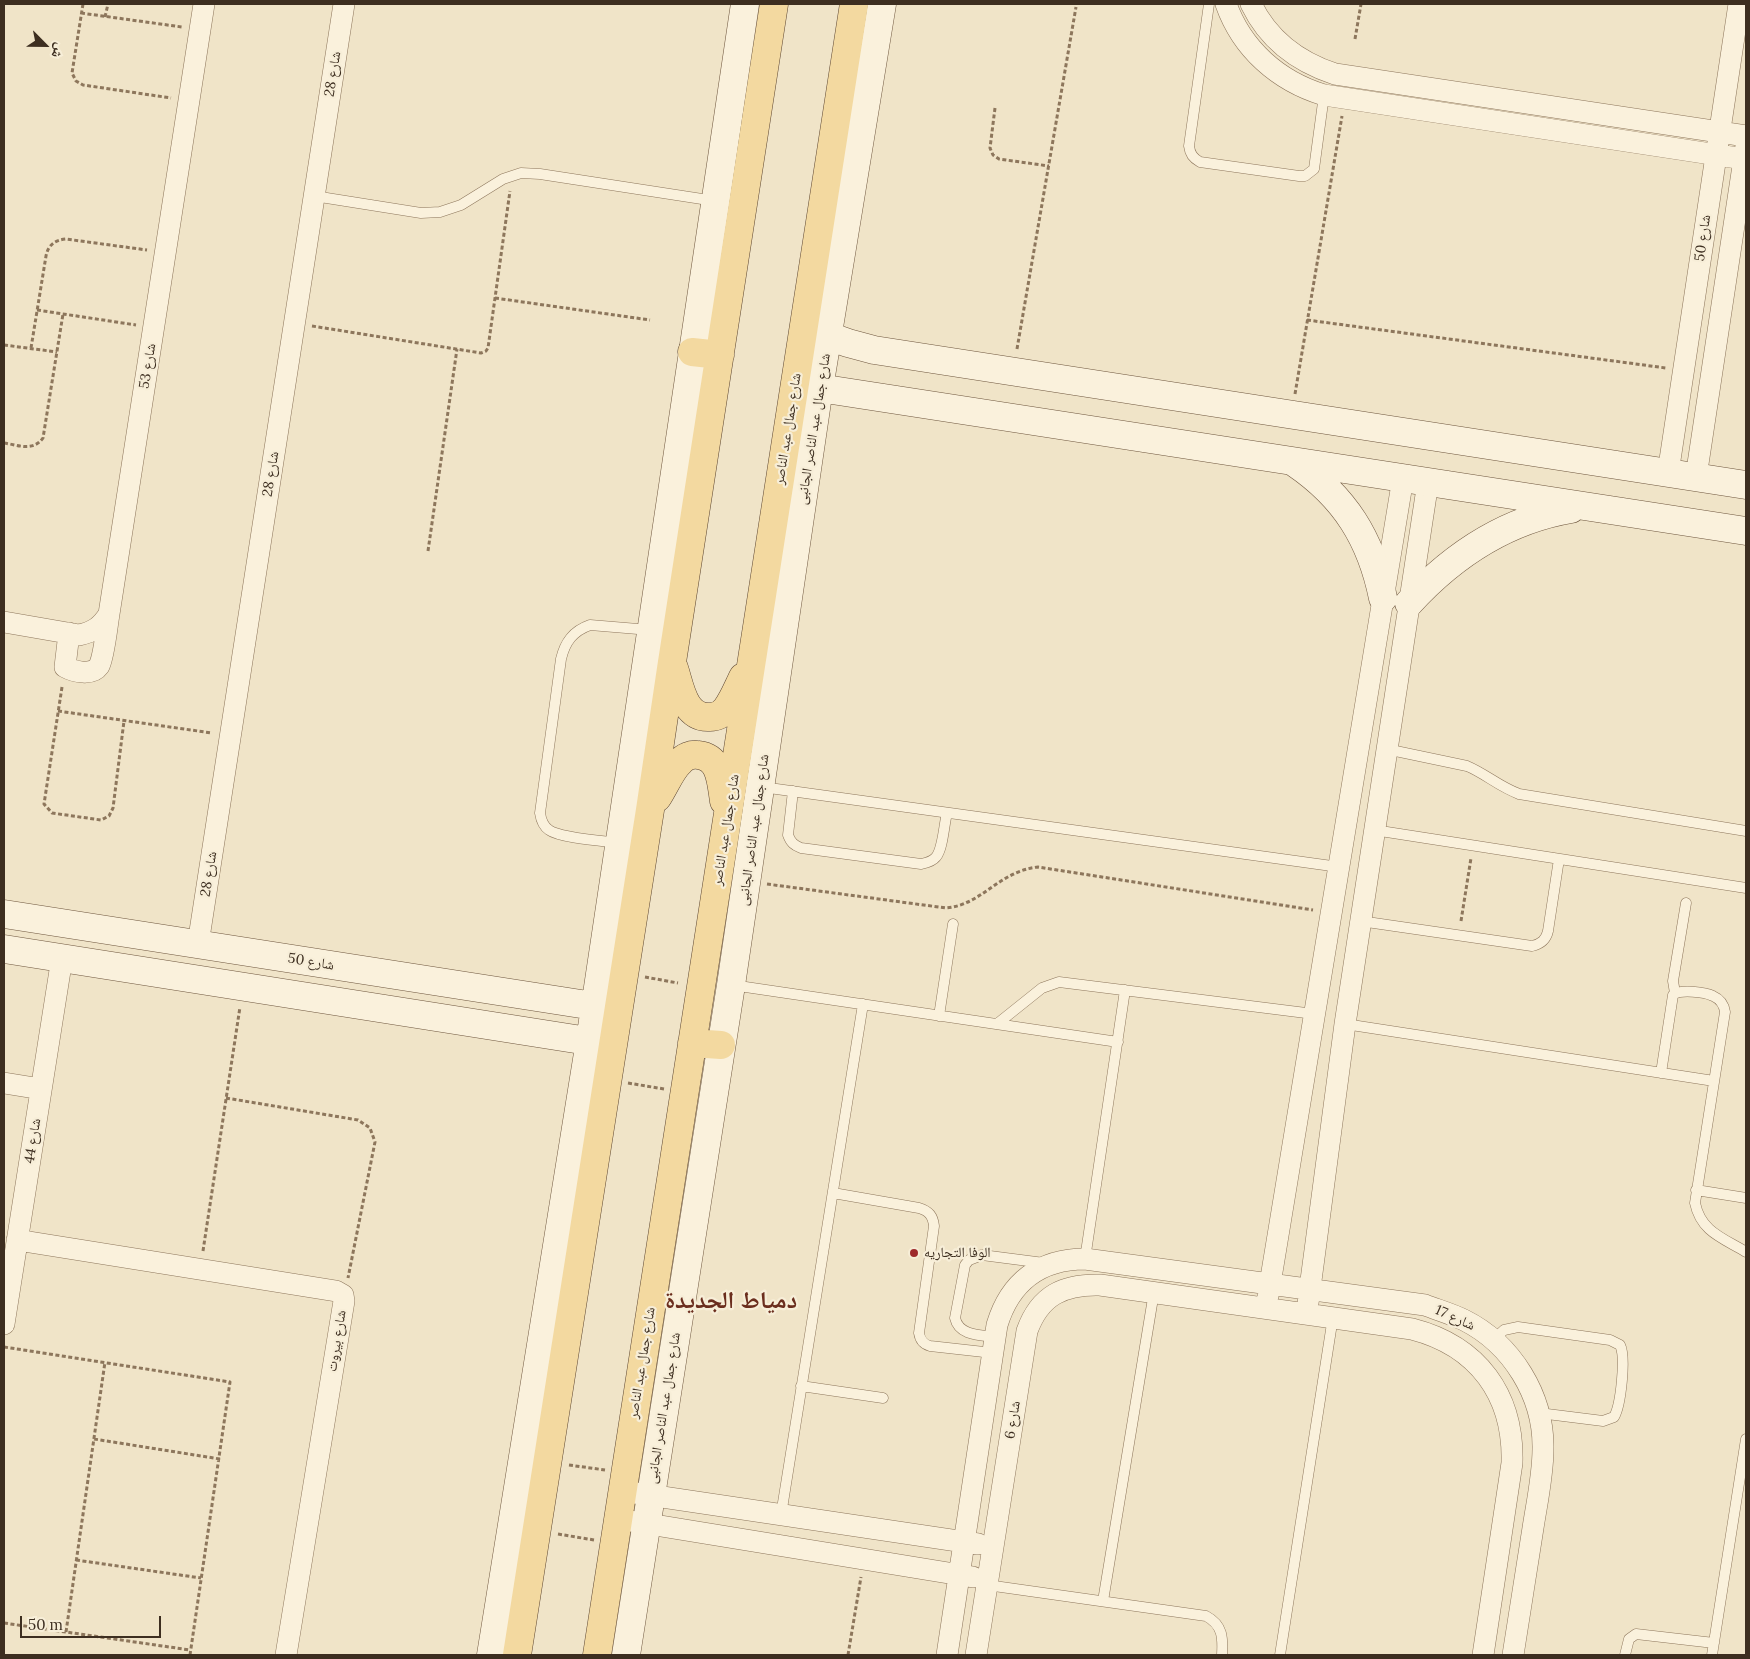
<!DOCTYPE html>
<meta charset="utf-8">
<style>
body{margin:0}
#map{position:relative;width:1750px;height:1659px;overflow:hidden;background:#f0e4c8;font-family:Lora,"Noto Naskh Arabic",serif}
canvas{display:block}
.frame{position:absolute;inset:0;border:5px solid #3d2e20;pointer-events:none}
.north{position:absolute;left:20px;top:20px;width:50px;height:50px;-webkit-text-stroke:4px #f7eed8;paint-order:stroke;rotate:113deg;font-size:14px;font-weight:700;line-height:20px;text-align:center;color:#3d2e20}
.north::after{content:'';display:block;margin:auto;width:18px;height:22px;background:#3d2e20;clip-path:polygon(50% 0,100% 100%,50% 72%,0 100%)}
.scale{position:absolute;left:20px;top:1616px;width:141px;height:22px;box-sizing:border-box;border:2px solid #3d2e20;border-top:0;padding-left:6px;font-size:15px;line-height:18px;white-space:nowrap;color:#3d2e20;-webkit-text-stroke:4px #f7eed8;paint-order:stroke}
</style>
<div id="map">
<canvas width="1750" height="1659"></canvas>
<div class="frame"></div>
<div class="north">ش</div>
<div class="scale">50 m</div>
</div>
<script>
const context = document.querySelector('canvas').getContext('2d');
context.lineJoin = 'round';
function strokePath(path, color, width, dash) {
  context.strokeStyle = color;
  context.lineWidth = width;
  context.lineCap = dash ? 'butt' : 'round';
  context.setLineDash(dash || []);
  context.stroke(path);
}
function label(font, color, halo, rows, align = 'center') {
  context.font = font + ' Lora,"Noto Naskh Arabic",serif';
  context.lineWidth = 4.5;
  context.setLineDash([]);
  context.textBaseline = 'middle';
  context.strokeStyle = halo;
  context.fillStyle = color;
  for (const [text, x, y, turn = 0] of rows) {
    context.save();
    context.translate(x, y);
    context.rotate((+turn || 0) * Math.PI / 180);
    context.textAlign = isNaN(turn) ? turn : align;
    if (halo) context.strokeText(text, 0, 0);
    context.fillText(text, 0, 0);
    context.restore();
  }
}
const path = new Path2D(`
 M83 4 72 73 76 81 83 85 171 98
 M81 13 182 27
 M105 17 108 4
 M1355 39 1361 4
 M995 108 990 148 993 155 999 159 1049 166
 M495 298 650 320
 M37 310 136 325
 M1307 320 1666 368
 M312 326 481 353 486 351 488 348 510 191
 M4 345 57 352
 M31 348 46 256C48 245 55 240 66 239L147 250
 M1017 349 1076 7
 M1295 394 1342 116
 M4 443C18 445 33 452 43 438L63 314
 M428 551 457 349
 M62 687 44 804 52 813 101 820 109 816 113 808 124 721
 M58 711 212 733
 M767 884 946 908C982 905 999 871 1038 867L1313 910
 M1461 921 1471 858
 M645 977 678 983
 M628 1083 664 1089
 M226 1098 358 1120 370 1128 375 1142 348 1278
 M203 1251 240 1007
 M4 1347 230 1382 190 1655
 M94 1439 220 1459
 M569 1465 605 1470
 M558 1534 594 1540
 M76 1560 201 1578
 M4 1623 190 1650
 M66 1632 105 1362
 M848 1655 861 1577`);
const lane = new Path2D(`
 M1209 4 1189 146C1190 154 1193 158 1200 162L1299 176H1305L1314 169 1324 95
 M314 196 421 213 440 212 461 205 503 179 521 173 540 174 715 201
 M1386 749 1467 766C1486 774 1498 786 1519 794L1746 831
 M762 787 1339 867
 M793 791 788 835C791 843 794 845 801 848L921 864C926 863 932 862 936 857 943 849 944 824 947 813
 M1374 830 1746 888
 M619 843C603 841 560 838 549 830 543 826 541 820 540 813L561 659C565 642 573 631 590 625L650 630
 M1360 921 1532 946C1541 944 1546 940 1548 931L1559 859
 M732 985 1118 1042
 M1675 993 1673 981 1686 903
 M939 1016 953 924
 M997 1024 1042 988 1059 982 1314 1014
 M1345 1024 1714 1081
 M1661 1073 1673 995C1680 989 1705 992 1713 996 1720 999 1724 1005 1725 1012L1695 1203C1701 1232 1723 1238 1746 1252
 M1696 1190 1746 1198
 M833 1193 919 1208C929 1211 933 1216 934 1226L919 1333C920 1340 923 1344 930 1346L993 1353
 M1085 1259 1125 990
 M996 1337C980 1335 959 1336 955 1318L965 1265 969 1260 982 1255 1044 1263
 M1493 1340 1504 1330 1518 1327 1610 1340 1620 1345C1626 1357 1621 1405 1614 1417L1603 1421 1539 1413
 M801 1386 883 1398
 M781 1515 863 1004
 M987 1585 1206 1616C1223 1625 1223 1638 1222 1655
 M1103 1601 1154 1292
 M1280 1655 1333 1317
 M1625 1655 1629 1639 1636 1634 1714 1643
 M1712 1655 1746 1439`);
const street = new Path2D(`
 M1226 4C1242 49 1278 81 1324 95L1744 159
 M1251 4C1268 39 1298 62 1335 74L1746 136
 M1668 473 1739 4
 M1696 477 1746 146
 M4 622 79 635C93 632 101 627 109 614L204 4
 M69 633 65 667C74 672 92 676 99 666 104 657 107 626 109 614
 M198 944 344 4
 M4 1083 41 1089
 M17 1240 336 1291 343 1295 344 1301 286 1655
 M1268 1296 1403 478
 M1308 1303 1345 1024 1428 482
 M4 1324 62 958
 M622 1491 978 1544
 M618 1519 973 1577
 M947 1655 997 1325C1010 1282 1040 1259 1085 1259L1425 1305C1438 1310 1452 1314 1464 1320 1512 1344 1544 1396 1543 1449 1543 1475 1537 1502 1533 1528 1526 1570 1520 1613 1513 1655
 M976 1655 1027 1331C1040 1295 1064 1284 1100 1285L1412 1329C1478 1346 1514 1395 1512 1463L1483 1655`);
const secondary = new Path2D(`
 M811 330 848 343 874 350 1746 485
 M801 386 819 388 1746 531
 M1295 463C1345 497 1371 539 1383 598
 M1409 603C1453 555 1506 520 1571 509
 M4 914 613 1009
 M4 949 607 1044
 M491 1655 590 1041 745 4
 M626 1655 731 985 819 388 882 4`);
const primary = new Path2D(`
 M692 352 720 355
 M674 668C680 686 684 719 710 717 716 717 722 714 726 709 733 700 738 687 743 677
 M657 798C664 788 671 770 680 762 684 757 691 754 698 755 721 757 721 783 724 801
 M692 1043 721 1045
 M517 1655 650 810 672 662 774 4
 M597 1655 854 4`);
const markers = [
 [914,1253,5,"#9e2a2b"]
];
const streetNames = [
 ["شارع 28",333,74,-81],
 ["شارع 50",1703,238,-82],
 ["شارع 53",148,366,-81],
 ["شارع جمال عبد الناصر",788,429,-81],
 ["شارع جمال عبد الناصر الجانبى",814,429,-81],
 ["شارع 28",271,474,-81],
 ["شارع جمال عبد الناصر",726,830,-81],
 ["شارع جمال عبد الناصر الجانبى",754,830,-82],
 ["شارع 28",209,874,-81],
 ["شارع 50",311,962,9],
 ["شارع 44",33,1141,-81],
 ["شارع 17",1455,1318,24],
 ["شارع بيروت",337,1341,-81],
 ["شارع جمال عبد الناصر",642,1363,-81],
 ["شارع جمال عبد الناصر الجانبى",664,1408,-81],
 ["شارع 6",1013,1420,-81]
];
const poiNames = [
 ["الوفا التجاريه",924,1253]
];
const townNames = [
 ["دمياط الجديدة",731,1301]
];
strokePath(lane, '#8d765c', 11);
strokePath(street, '#8d765c', 22);
strokePath(secondary, '#6f573f', 29);
strokePath(primary, '#5b4430', 29);
strokePath(path, '#8d765c', 3, [4, 2.5]);
strokePath(lane, '#faf1dc', 10);
strokePath(street, '#faf1dc', 21);
strokePath(secondary, '#faf1dc', 28);
strokePath(primary, '#f3d9a0', 28);
for (const [x, y, r, color] of markers) {
  const dot = new Path2D();
  dot.arc(x, y, r, 0, 2 * Math.PI);
  context.fillStyle = color;
  context.fill(dot);
  strokePath(dot, '#f7eed8', 2);
}
label('14px', '#3d2e20', '#f7eed8', streetNames);
label('14px', '#3d2e20', '#f7eed8', poiNames, 'left');
label('bold 24px', '#6b2e1e', '#f7eed8', townNames);
</script>
